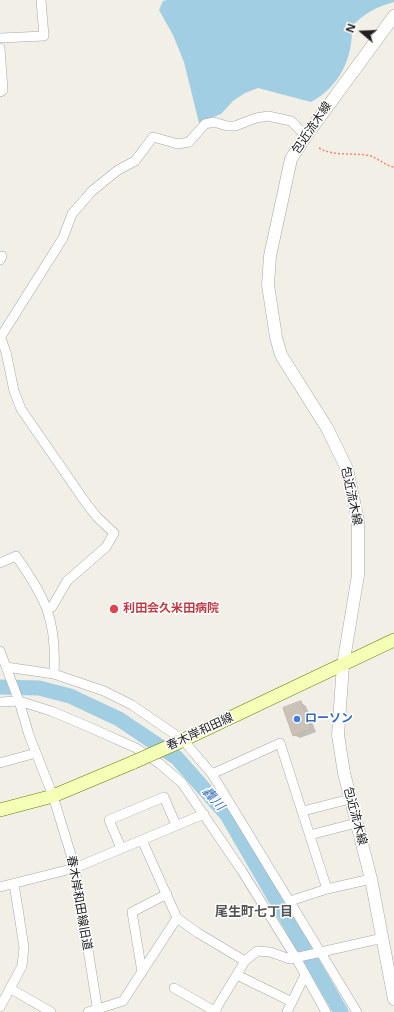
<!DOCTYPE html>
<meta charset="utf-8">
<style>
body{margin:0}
#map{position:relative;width:394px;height:1012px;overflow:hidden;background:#f1efe6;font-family:"Open Sans",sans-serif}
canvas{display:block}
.north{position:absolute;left:342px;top:12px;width:40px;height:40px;-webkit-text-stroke:3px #fff;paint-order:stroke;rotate:289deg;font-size:11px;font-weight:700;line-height:16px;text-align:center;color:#202020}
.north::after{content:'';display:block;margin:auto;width:14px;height:18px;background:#202020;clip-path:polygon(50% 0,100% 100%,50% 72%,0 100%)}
</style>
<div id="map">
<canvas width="394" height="1012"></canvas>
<div class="north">N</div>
</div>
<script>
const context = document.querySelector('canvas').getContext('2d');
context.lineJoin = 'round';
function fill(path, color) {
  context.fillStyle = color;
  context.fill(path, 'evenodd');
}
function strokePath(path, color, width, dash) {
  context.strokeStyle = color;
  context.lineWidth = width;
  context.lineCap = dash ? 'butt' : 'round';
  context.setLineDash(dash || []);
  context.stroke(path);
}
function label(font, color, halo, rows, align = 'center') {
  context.font = font + ' "Open Sans","Noto Sans JP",sans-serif';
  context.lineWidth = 3;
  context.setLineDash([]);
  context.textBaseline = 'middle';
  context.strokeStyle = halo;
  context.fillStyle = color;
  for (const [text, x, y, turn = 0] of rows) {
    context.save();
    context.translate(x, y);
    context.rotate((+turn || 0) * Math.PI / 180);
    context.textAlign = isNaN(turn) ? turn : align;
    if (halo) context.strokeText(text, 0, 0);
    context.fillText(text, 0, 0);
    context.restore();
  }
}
const water = new Path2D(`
 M167 0H394V2C376 7 365 13 352 26 353 59 339 87 311 102L258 88 245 93 233 101 221 114 199 123 184 62 173 35 159 10 163 1Z`);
const shadow = new Path2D(`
 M301 703 306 706 316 732 300 738 294 735Z`);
const river = new Path2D(`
 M0 687 39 688 70 696 119 719 177 758 227 815 341 1012`);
const building = new Path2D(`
 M301 701 311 729 293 736 283 708Z`);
const path = new Path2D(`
 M319 148C333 157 355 152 371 156 379 159 386 166 394 167`);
const minor = new Path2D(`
 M0 38 44 36 41 0
 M0 48 3 90 0 92
 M0 260 2 256
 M0 336 6 352 14 391 21 409 86 503 97 517 114 533 106 547 67 581 52 607 48 609
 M0 338 63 238 72 214 92 191 118 170 135 161 153 137 178 144 189 142 205 124 214 122 227 126H235L256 118 268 116 291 121 306 136
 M0 563 16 556C46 599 57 620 54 674
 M0 651 19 701 29 735 53 796 75 868 98 1012
 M6 667 54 674 104 691 132 705 183 740 212 774 357 1012
 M0 702 19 701 51 711 89 727 136 748 160 764 182 783 242 871 296 958 326 1012
 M0 763 36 753
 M212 774 280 743 327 889
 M303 811 350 799
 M310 835 356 823
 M142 840 177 918 198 933 245 961
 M121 848 109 820 164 797 176 825
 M0 887 75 868 204 814
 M290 901 327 889 371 879
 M142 972 132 912 167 894
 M237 975 292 1002
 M174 988 216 1012
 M11 989 51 1012
 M0 1007 22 966 24 947 14 884
 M88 1012 123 1001 177 918
 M214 1012 245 961 257 951 270 952 290 959 383 938
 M287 1012 305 975`);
const tertiary = new Path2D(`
 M394 16 306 136 291 159 270 256 268 285 276 337 281 355 327 428 347 469 358 520V575L343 665 338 735 344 773 371 879 394 999`);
const secondary = new Path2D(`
 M179 742 394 640
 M0 810 53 796 134 762`);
const secondaryBridge = new Path2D(`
 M134 762 179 742`);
const markers = [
 [114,609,5,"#e0444e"],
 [297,719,4,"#3f7fe0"]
];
const streetNames = [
 ["包近流木線",312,128,-56],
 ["包近流木線",351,496,78],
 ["春木岸和田線",200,732,-25],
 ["包近流木線",355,816,75],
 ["春木岸和田線旧道",79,903,80]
];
const healthNames = [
 ["利田会久米田病院",123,609]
];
const shopNames = [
 ["ローソン",305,719]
];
const waterNames = [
 ["轟川",213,799,48]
];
const neighbourhoodNames = [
 ["尾生町七丁目",254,912]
];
fill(water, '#a2cee3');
fill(shadow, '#0003');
strokePath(river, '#a2cee3', 15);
fill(building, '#cac2b8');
strokePath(building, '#c5b6a6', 1);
strokePath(minor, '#a7a7a7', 10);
strokePath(tertiary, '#a7a7a7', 13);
strokePath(secondary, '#657e00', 14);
strokePath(path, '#ff8669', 1.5, [2, 2]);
strokePath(minor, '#fff', 9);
strokePath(tertiary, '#fff', 12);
strokePath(secondary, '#f5ffb6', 13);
strokePath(secondaryBridge, '#657e00', 14, []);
strokePath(secondaryBridge, '#f5ffb6', 13);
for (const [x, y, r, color] of markers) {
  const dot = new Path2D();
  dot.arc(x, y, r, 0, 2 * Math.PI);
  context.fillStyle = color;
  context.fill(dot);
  strokePath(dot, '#fff', 1.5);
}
label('12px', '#202020', '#fff', streetNames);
label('bold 12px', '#be3a42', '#fff', healthNames, 'left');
label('bold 12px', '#366cbe', '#fff', shopNames, 'left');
label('italic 13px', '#4273ba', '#fff', waterNames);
label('bold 13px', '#535353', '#fff', neighbourhoodNames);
</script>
